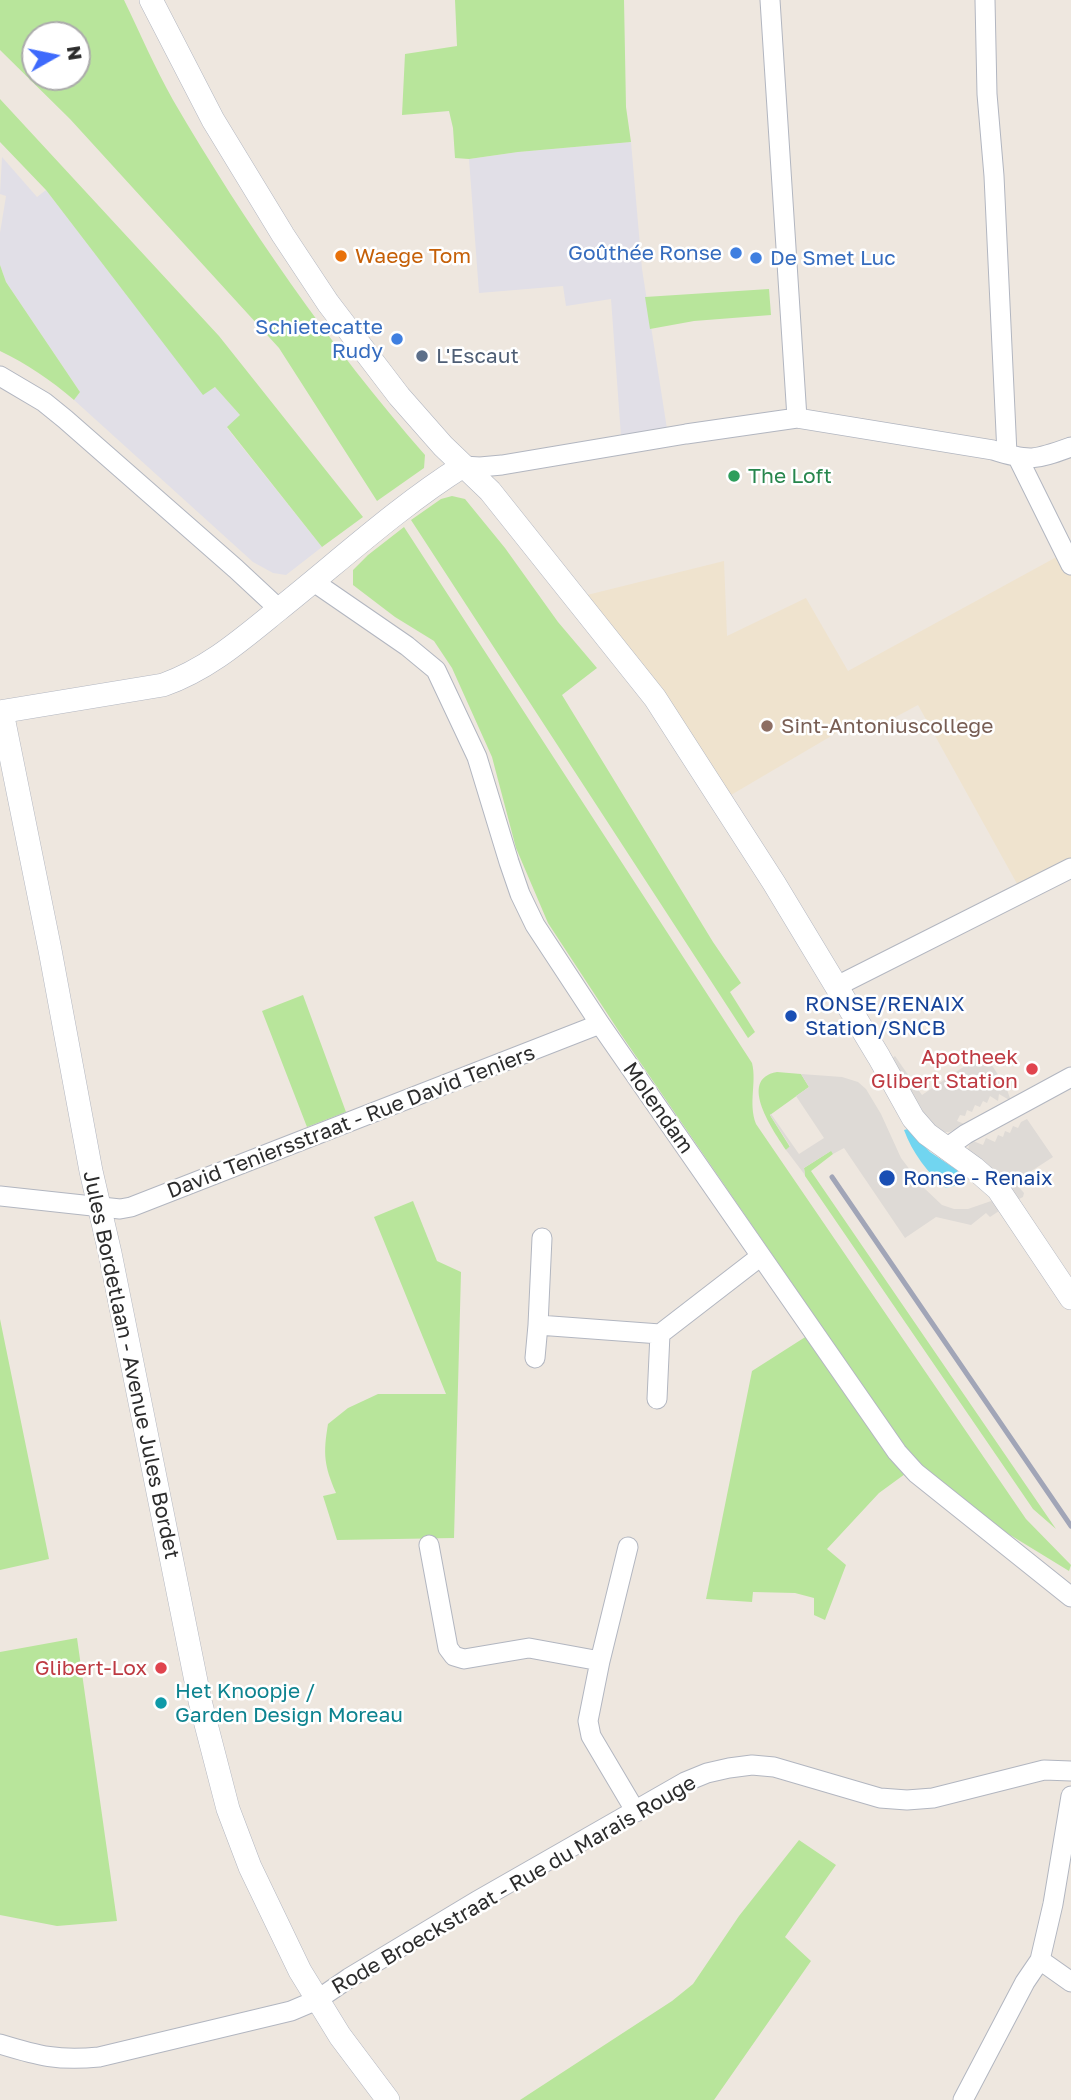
<!DOCTYPE html>
<meta charset="utf-8">
<style>
body{margin:0}
#map{position:relative;width:1071px;height:2100px;overflow:hidden;background:#eee7df;font-family:"Golos Text",sans-serif}
canvas{display:block}
.north{position:absolute;left:21px;top:21px;width:70px;height:70px;box-sizing:border-box;background:#fff;border:2px solid #ababab;border-radius:50%;rotate:81deg;font-size:19px;font-weight:700;line-height:28px;text-align:center;color:#2c2c2c}
.north::after{content:'';display:block;margin:auto;width:24px;height:32px;background:#3e6afc;clip-path:polygon(50% 0,100% 100%,50% 72%,0 100%)}
</style>
<div id="map">
<canvas width="1071" height="2100"></canvas>
<div class="north">N</div>
</div>
<script>
const context = document.querySelector('canvas').getContext('2d');
context.lineJoin = 'round';
function fill(path, color) {
  context.fillStyle = color;
  context.fill(path, 'evenodd');
}
function strokePath(path, color, width, dash) {
  context.strokeStyle = color;
  context.lineWidth = width;
  context.lineCap = dash ? 'butt' : 'round';
  context.setLineDash(dash || []);
  context.stroke(path);
}
function label(font, color, halo, rows, align = 'center') {
  context.font = font + ' "Golos Text",sans-serif';
  context.lineWidth = 5;
  context.setLineDash([]);
  context.textBaseline = 'middle';
  context.strokeStyle = halo;
  context.fillStyle = color;
  for (const [text, x, y, turn = 0] of rows) {
    context.save();
    context.translate(x, y);
    context.rotate((+turn || 0) * Math.PI / 180);
    context.textAlign = isNaN(turn) ? turn : align;
    if (halo) context.strokeText(text, 0, 0);
    context.fillText(text, 0, 0);
    context.restore();
  }
}
const industrial = new Path2D(`
 M631 142 642 269 667 429 621 436 611 299 566 306 563 286 479 293 469 159 518 152Z
 M2 157 37 197 46 190 203 394 215 387 241 416 227 428 322 547 286 575 273 573 253 562 74 400 80 392 6 282 0 265V233L6 196 0 194Z`);
const education = new Path2D(`
 M1062 554 1071 570V864L1021 891 918 705 873 729 855 722 731 795 660 691 587 595 724 561 727 636 806 598 848 671Z`);
const green = new Path2D(`
 M0 0H124C140 33 155 68 173 100 246 225 330 346 425 455L424 468 377 501 279 348 70 119 0 50ZM77 35V77H35V35Z
 M455 0H624L626 107 631 142 518 152 469 159 455 158 453 128 449 111 402 115 405 54 457 46Z
 M0 99 219 336 363 517 322 547 227 427 240 415 215 387 203 395 46 190 0 142Z
 M0 265 6 282 80 392 74 400C51 380 27 364 0 351Z
 M769 289 771 315 694 321 650 329 645 297Z
 M452 496 465 499 505 548 558 622 597 668 562 695 713 942 741 983 730 992 755 1032 748 1038 411 520 441 499Z
 M404 527 752 1063C757 1083 748 1102 756 1124L1026 1519 1071 1565 1069 1571 1002 1530 914 1461 620 1033 548 923 516 848 492 757 452 668 434 641 395 617 353 585V570L368 555Z
 M303 995 346 1112 307 1127 262 1011Z
 M777 1072 801 1074 809 1087 770 1115 790 1147 786 1150C775 1133 736 1079 777 1072Z
 M832 1150 833 1154 811 1171 1056 1529 1033 1509 805 1176 804 1168Z
 M413 1201 437 1261 461 1272 454 1538 337 1540 323 1496 336 1493C324 1465 323 1454 328 1424L348 1408 378 1394H446L374 1217Z
 M0 1319 49 1559 0 1570Z
 M810 1334 905 1474 879 1493 827 1549 846 1565 825 1620 814 1615V1598L795 1593 753 1592 752 1602 706 1599 752 1371Z
 M77 1638 117 1921 57 1926 0 1915V1652Z
 M799 1840 836 1865 785 1937 811 1961 714 2100H520L672 2001 693 1984 739 1916Z`);
const plaza = new Path2D(`
 M984 1053 1006 1087 1011 1101 999 1094 998 1101 990 1096 987 1103 983 1101 980 1107 975 1105 972 1112 967 1110 965 1116 960 1115 957 1121 967 1125 949 1132H942L929 1125 890 1060 895 1056 922 1095Z
 M801 1074 842 1077 858 1082 866 1089 881 1114 901 1158 923 1187 942 1205 954 1209H968L994 1200 1002 1209 990 1217 986 1213 971 1225 936 1217 905 1238 844 1148 833 1154 831 1151 804 1168 805 1175 786 1150 790 1146 770 1115 771 1114 799 1154 824 1138 796 1096 809 1087Z
 M1027 1119 1053 1157 1019 1179 1017 1185 1024 1193 1023 1197 1015 1201 968 1150 969 1145 973 1141 983 1145 986 1138 995 1142 998 1135 1003 1137 1005 1131 1010 1133 1013 1126 1018 1128 1021 1122Z`);
const water = new Path2D(`
 M908 1129 930 1152 957 1170 961 1179 958 1185 946 1188C928 1174 912 1152 904 1130Z`);
const minor = new Path2D(`
 M770 0 797 418
 M985 0 987 94 994 176 1007 454
 M0 376 44 402 65 419 236 569 279 609
 M1018 458 1071 565
 M463 466 480 467 502 465 686 434 797 418 993 450C1030 462 1035 460 1071 447
 M314 582 407 646 436 670 477 757 509 862 520 894 535 925 600 1024 897 1452 916 1473 1071 1597
 M837 986 1071 868
 M945 1149 966 1134 1071 1077
 M0 1196 120 1209 131 1207 600 1024
 M542 1238 538 1325 660 1334
 M535 1358 538 1325
 M657 1399 660 1334 761 1256
 M429 1545 448 1648 454 1656 464 1659 529 1648 600 1661
 M628 1547 600 1661 588 1721 591 1736 636 1812
 M1040 1960 1071 1982
 M0 2044C39 2056 58 2061 99 2057L291 2011 317 2000 349 1978 477 1901 685 1782 707 1773 729 1768 752 1765 774 1767 880 1798 907 1800 933 1798 1044 1770 1071 1771
 M963 2100 1025 1982 1040 1960 1053 1904 1071 1796`);
const tertiary = new Path2D(`
 M151 0 213 120 283 235 328 303 399 396 443 446 490 491 655 698 774 883 879 1057 913 1118 927 1134 974 1168 998 1189 1071 1298
 M0 712 163 685C208 669 241 640 278 610 337 563 399 506 463 466
 M2 712 50 950 91 1171 110 1253 200 1701 228 1809 250 1867 300 1971 340 2036 388 2100`);
const rail = new Path2D(`
 M832 1177 1071 1526`);
const markers = [
 [736,253,7,"#3f7fe0"],
 [341,256,7,"#e8710a"],
 [756,258,7,"#3f7fe0"],
 [397,339,7,"#3f7fe0"],
 [422,356,7,"#5c6f8a"],
 [734,476,7,"#2e9e5b"],
 [767,726,7,"#8d6e63"],
 [791,1016,7,"#1a4fb4"],
 [1032,1069,7,"#e0444e"],
 [887,1178,9,"#1a4fb4"],
 [161,1668,7,"#e0444e"],
 [161,1703,7,"#0f9aa8"]
];
const shopNames = [
 ["Goûthée Ronse",722,253],
 ["De Smet Luc",770,258,"left"],
 ["Schietecatte",383,327],
 ["Rudy",383,351]
];
const foodNames = [
 ["Waege Tom",355,256]
];
const serviceNames = [
 ["L'Escaut",436,356]
];
const leisureNames = [
 ["The Loft",748,476]
];
const educationNames = [
 ["Sint-Antoniuscollege",781,726]
];
const transitNames = [
 ["RONSE/RENAIX",805,1004],
 ["Station/SNCB",805,1028],
 ["Ronse - Renaix",903,1178]
];
const healthNames = [
 ["Apotheek",1018,1057],
 ["Glibert Station",1018,1081],
 ["Glibert-Lox",147,1668]
];
const streetNames = [
 ["Molendam",658,1108,55],
 ["David Teniersstraat - Rue David Teniers",351,1122,-21],
 ["Jules Bordetlaan - Avenue Jules Bordet",131,1365,78],
 ["Rode Broeckstraat - Rue du Marais Rouge",514,1885,-30]
];
const cultureNames = [
 ["Het Knoopje /",175,1691],
 ["Garden Design Moreau",175,1715]
];
fill(industrial, '#e1dfe7');
fill(education, '#efe3ce');
fill(green, '#b8e59b');
fill(plaza, '#dedad6');
fill(water, '#71d5f0');
strokePath(minor, '#b2b6c0', 21);
strokePath(tertiary, '#b2b6c0', 24);
strokePath(minor, '#fff', 19);
strokePath(tertiary, '#fff', 23);
strokePath(rail, '#a1a5b7', 5);
for (const [x, y, r, color] of markers) {
  const dot = new Path2D();
  dot.arc(x, y, r, 0, 2 * Math.PI);
  context.fillStyle = color;
  context.fill(dot);
  strokePath(dot, '#fff', 2.5);
}
label('21px', '#366cbe', '#fff', shopNames, 'right');
label('21px', '#c56008', '#fff', foodNames, 'left');
label('21px', '#4e5e75', '#fff', serviceNames, 'left');
label('21px', '#27864d', '#fff', leisureNames, 'left');
label('21px', '#785e54', '#fff', educationNames, 'left');
label('21px', '#164399', '#fff', transitNames, 'left');
label('21px', '#be3a42', '#fff', healthNames, 'right');
label('21px', '#2c2c2c', '#fff', streetNames);
label('21px', '#0d838f', '#fff', cultureNames, 'left');
</script>
